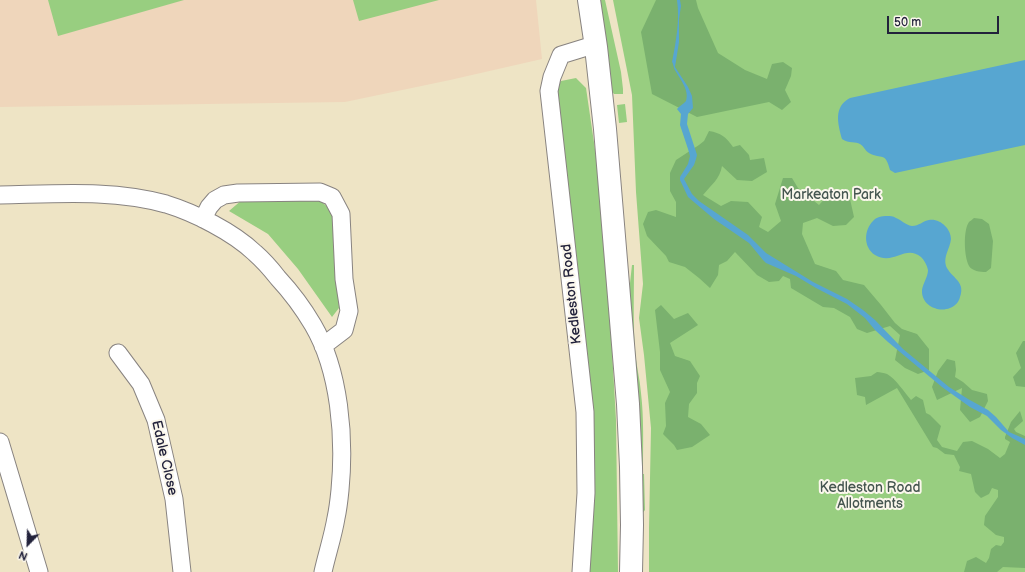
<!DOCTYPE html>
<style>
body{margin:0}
#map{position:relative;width:1025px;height:572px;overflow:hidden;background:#eee4c5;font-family:"Balsamiq Sans",sans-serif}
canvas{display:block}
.north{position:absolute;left:8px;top:524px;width:40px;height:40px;-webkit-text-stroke:3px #fbf7ec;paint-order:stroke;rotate:203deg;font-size:11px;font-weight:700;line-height:16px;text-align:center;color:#22223b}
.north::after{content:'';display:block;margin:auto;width:14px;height:18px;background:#22223b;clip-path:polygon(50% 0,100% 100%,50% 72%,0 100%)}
.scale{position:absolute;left:887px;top:16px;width:112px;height:18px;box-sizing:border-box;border:2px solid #22223b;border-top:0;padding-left:5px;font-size:12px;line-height:14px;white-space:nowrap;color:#22223b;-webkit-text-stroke:3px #fbf7ec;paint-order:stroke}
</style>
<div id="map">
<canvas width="1025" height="572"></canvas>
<div class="north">N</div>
<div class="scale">50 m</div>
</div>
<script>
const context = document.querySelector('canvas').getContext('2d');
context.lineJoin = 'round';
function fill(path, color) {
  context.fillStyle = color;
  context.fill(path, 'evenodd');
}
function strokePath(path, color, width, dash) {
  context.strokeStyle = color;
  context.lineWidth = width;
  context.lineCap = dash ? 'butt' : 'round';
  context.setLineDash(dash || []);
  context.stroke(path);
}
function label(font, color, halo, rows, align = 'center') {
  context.font = font + ' "Balsamiq Sans",sans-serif';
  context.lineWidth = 4;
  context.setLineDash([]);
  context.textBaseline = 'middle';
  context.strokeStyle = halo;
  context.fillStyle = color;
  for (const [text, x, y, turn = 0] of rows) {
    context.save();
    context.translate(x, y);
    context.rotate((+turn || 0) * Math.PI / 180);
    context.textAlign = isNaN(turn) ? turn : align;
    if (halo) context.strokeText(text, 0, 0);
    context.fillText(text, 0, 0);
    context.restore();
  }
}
const built = new Path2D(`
 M0 0H536L542 59 450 80 345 102 0 107Z`);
const green = new Path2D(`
 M48 0H184L58 36Z
 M353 0H439L359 21Z
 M597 0H605L621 72 623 89V94H614L611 90Z
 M613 0H1025V572H649V528L651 428 644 355 639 318 643 284 636 192 632 95Z
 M576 78 586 88 604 211 616 420 618 572H587L593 512 553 91 561 81Z
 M625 104 627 122 619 123 617 105Z
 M317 198 330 209 335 219 339 308 332 317 298 269 268 234 229 211 243 199Z
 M632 265H634C634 294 633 322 635 350 636 365 640 379 641 393 644 418 643 444 643 469H640L641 474H644L645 510 641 515 628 301Z`);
const forest = new Path2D(`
 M656 0H696L698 8 718 53 745 70 767 79 772 64 783 62 792 68 791 76 785 90 791 102 782 110 769 102 697 117 652 94 641 32Z
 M709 131C721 133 726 137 733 147L740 145 749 155 750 160 764 158 767 172 752 181 737 180 722 166C720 179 711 185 703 195L721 206 731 201 748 202 762 217 759 227 768 232 781 221 775 204 783 178H792L798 188 819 205 830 193 850 199 854 217 846 225 833 226 817 218 803 223 802 234 815 264 836 271 843 280 864 285 881 305 895 323 902 329 917 334 929 349V370L918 374 905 368 895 360 900 335 890 326 867 333 857 329 850 317 834 308 823 307 791 288 790 279 783 276 779 281 769 282 757 275 735 252 727 261 719 265 718 275 710 288 699 278 685 267 669 262 666 256 647 236 643 224 648 212 656 210 676 217V202L670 191V173L676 160 699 145 704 141Z
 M974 218 982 219 989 224 993 241 991 268 986 272C980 272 972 271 969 266 964 257 963 230 969 222 970 221 972 220 974 218Z
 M661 305 674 319 688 313 698 325 670 343 675 356 690 361 700 376 697 383V393L689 404 688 417 701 424 710 435 692 447 677 450 674 445 663 434 666 426 665 403 670 392 660 370V352L655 310Z
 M1023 341H1025V387L1016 386 1013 377 1021 368 1016 353Z
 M947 359 955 361 956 370 955 377 963 382 972 390 987 394 988 401 980 417 970 422 960 410 962 388 937 400 932 387 938 371Z
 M877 372C880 372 884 373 887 374 896 379 904 392 911 400L916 396 923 400 926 413 930 415 941 426 937 440 942 447 957 451 963 442 972 441 988 449 1000 458 1005 454 1010 442 1005 439V437L1011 422 1020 411 1023 421 1014 429 1016 432 1025 436V568L1003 567 997 572H964L967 561 976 557 986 563 989 558 991 549 996 545 1001 546 1004 542V537L996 535 984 525 985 516 998 497V490L992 488 989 494 981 498 975 492 971 474 959 471 960 467 954 455 945 454 937 448 933 447 897 388 866 405 865 397 857 395 855 378 871 376Z`);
const water = new Path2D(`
 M677 0H680L681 6 679 19V42L675 67 688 87 692 96 693 108 688 114 687 124 697 155 696 159 694 165 684 179 692 194 699 201 748 235 766 253 813 282 847 299 863 310 875 320 903 349 949 387 968 399 988 410 996 417 1009 432 1025 439V445L1012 438 1001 430 987 416 970 407 942 387 888 342 875 330 865 318 847 304 816 288 796 276 766 263 763 260 754 249 749 243 714 219 688 197 680 180V177L688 164 690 156 688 149 680 125 681 114 677 109C679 106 684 104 686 101 690 89 678 77 674 68 674 68 673 63 672 62 676 42 680 20 677 0Z
 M1025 60V145L895 173 890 170C885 151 882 160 869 153 865 151 864 146 860 144 856 141 849 144 842 139 838 124 833 107 850 98Z
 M887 216C890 216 893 216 896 218 902 220 905 225 912 226 919 226 923 221 929 220 940 218 951 229 951 239 950 249 943 256 946 266 951 278 966 281 960 297 959 302 955 306 950 308 938 313 921 305 922 290 923 283 928 277 928 270 927 265 924 260 921 257 905 244 894 266 875 255 863 247 864 230 873 221 876 217 882 216 887 216Z`);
const street = new Path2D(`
 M0 195C55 194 113 189 166 204 195 213 233 232 255 253 263 260 271 269 278 278 291 292 303 308 313 325 340 371 345 438 340 490 339 500 338 509 336 518 333 536 327 554 323 572
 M203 219 209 207 215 200 224 195 238 193 320 192 332 197 341 214 344 279 349 311 344 330 323 346
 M118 353 141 384 156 420 174 499 182 572
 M0 442 39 572
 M581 572 586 493 585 412 549 91 552 77 561 55 587 47H596`);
const secondary = new Path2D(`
 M589 0 596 47 605 129 628 404 631 467 632 525 631 572`);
const parkNames = [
 ["Markeaton Park",831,195],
 ["Kedleston Road",870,488],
 ["Allotments",870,504]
];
const streetNames = [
 ["Kedleston Road",572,294,-96],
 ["Edale Close",164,458,77]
];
fill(built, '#efd6bb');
fill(green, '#98ce80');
fill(forest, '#7ab16e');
fill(water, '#57a6d1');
strokePath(street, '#888380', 19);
strokePath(secondary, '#888380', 24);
strokePath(street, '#fff', 17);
strokePath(secondary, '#fff', 22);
label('14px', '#455650', '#fbf7ec', parkNames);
label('14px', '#22223b', '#fbf7ec', streetNames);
</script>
